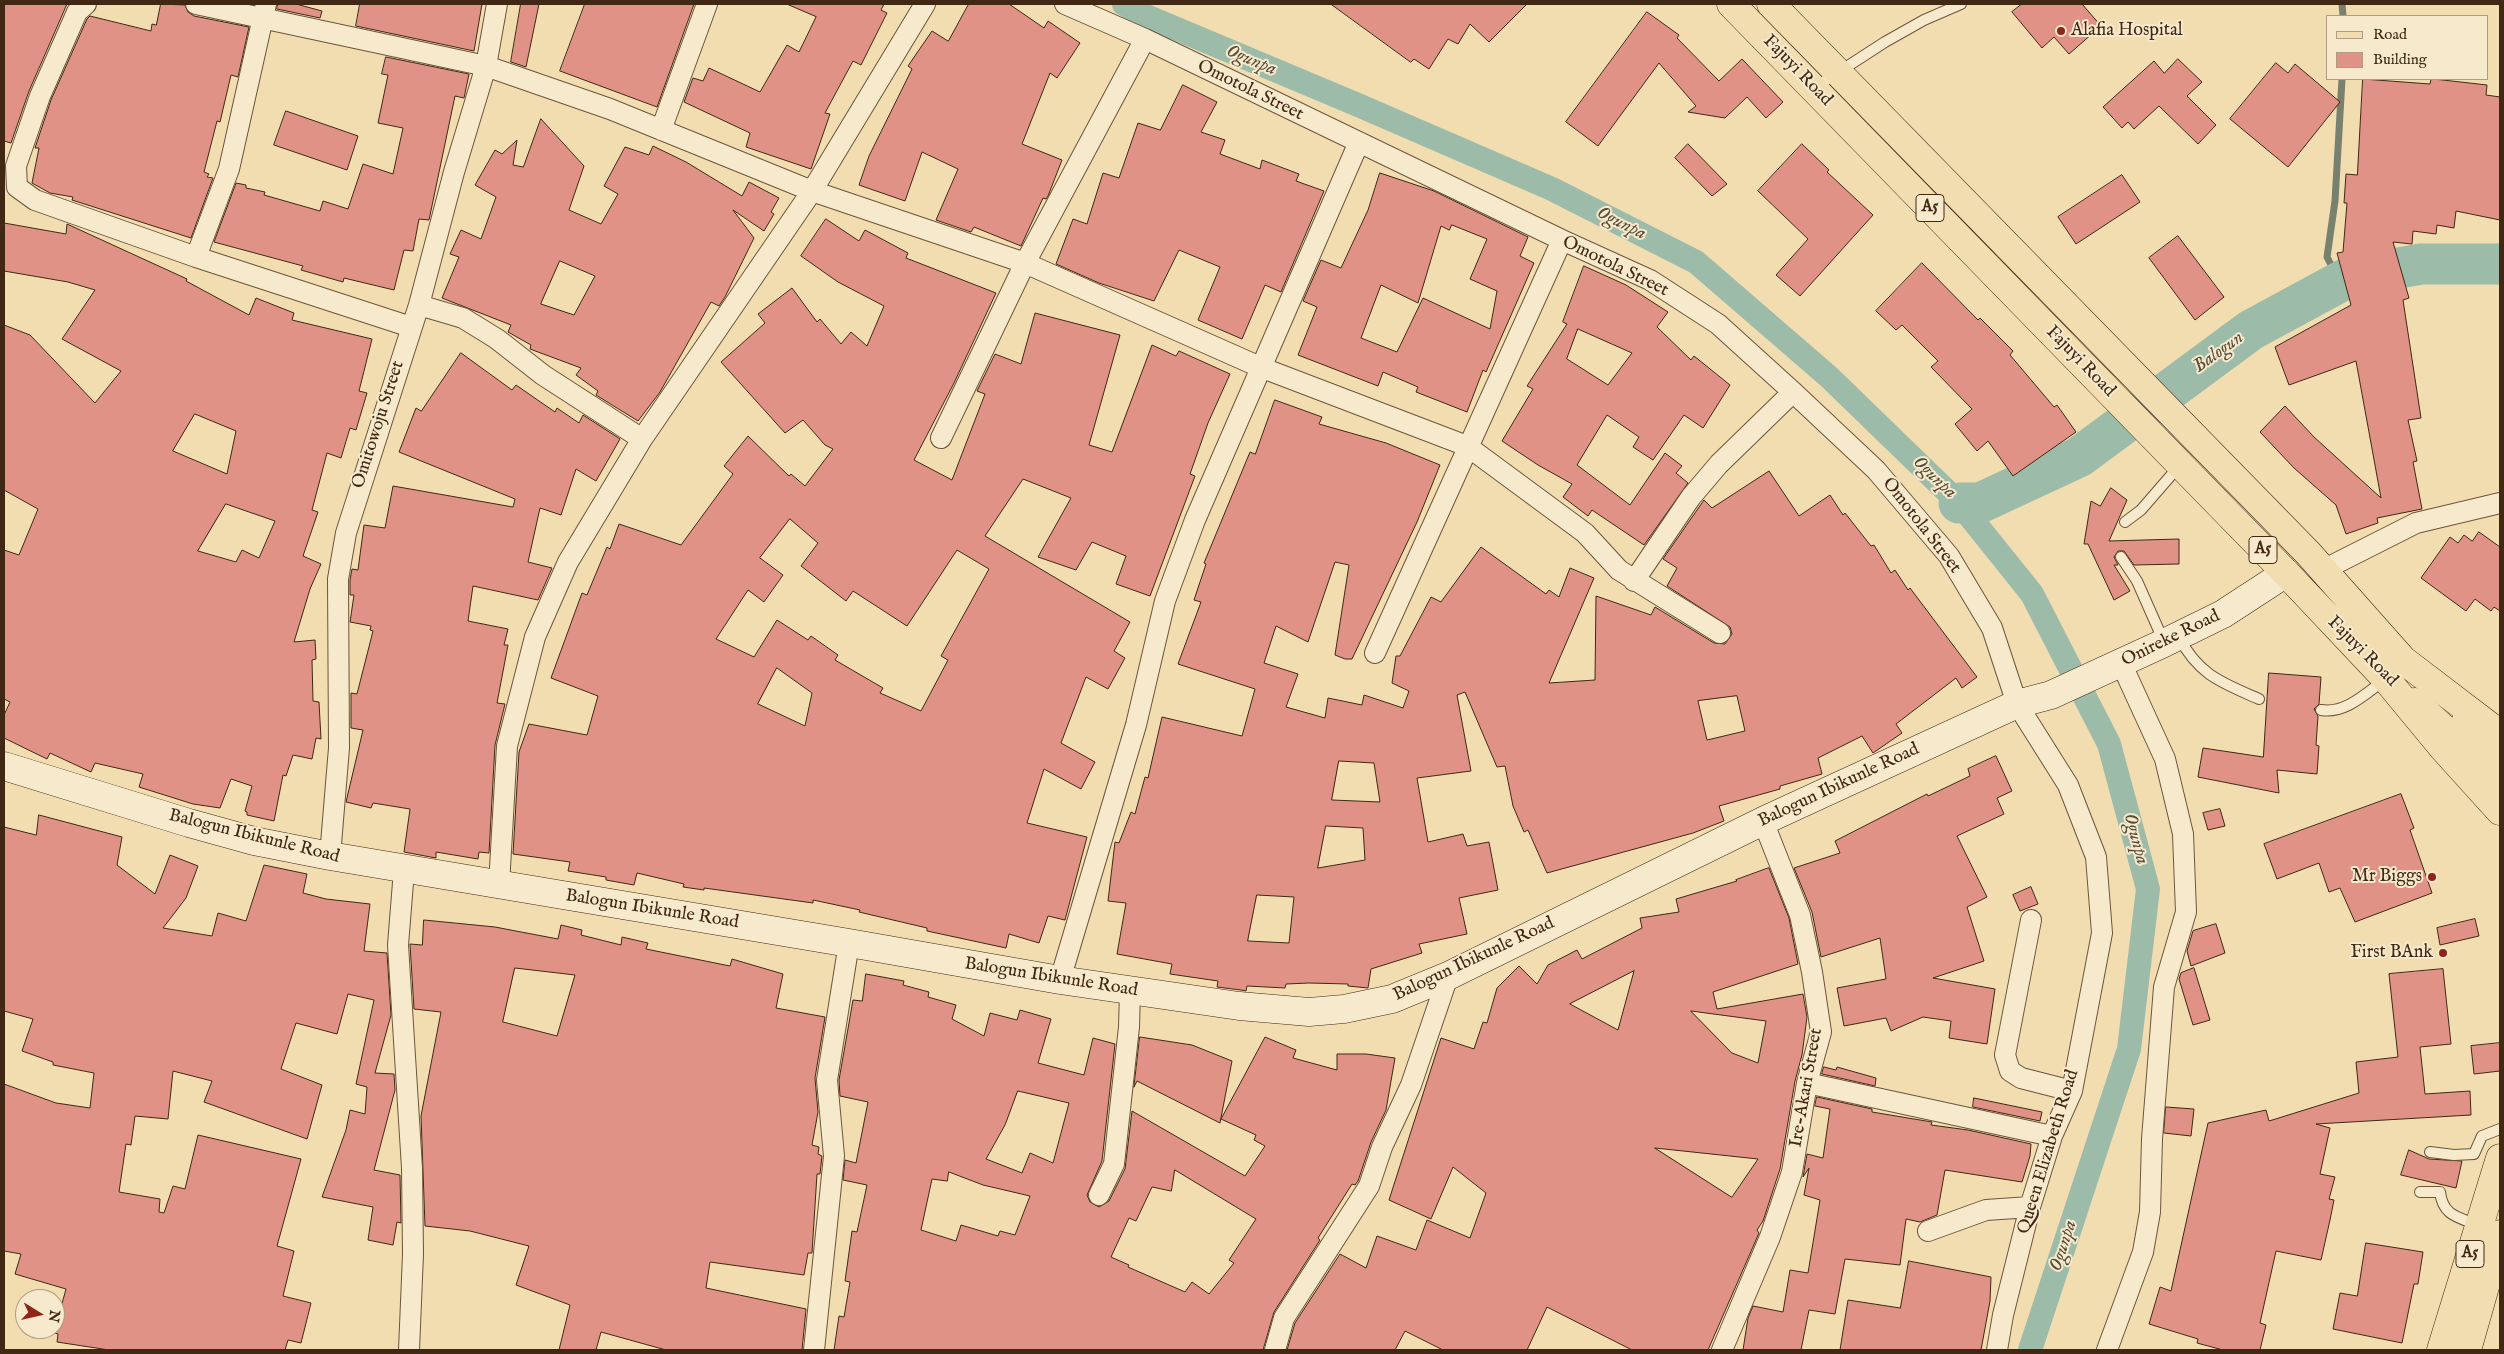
<!DOCTYPE html>
<style>
body{margin:0}
#map{position:relative;width:2504px;height:1354px;overflow:hidden;background:#f2ddb1;font-family:"IM FELL English",serif}
canvas{display:block}
.frame{position:absolute;inset:0;border:5px solid #402815;pointer-events:none}
.legend{position:absolute;left:2326px;top:15px;width:162px;height:65px;box-sizing:border-box;background:#f7e9cc;border:1px solid #ae9c83;margin:0;padding:6px 9px;list-style:none;font-size:15px;color:#402815}
.legend li{display:flex;align-items:center;gap:10px;height:25px}
.legend b{width:25px;border:1px solid #ae9c83}
.north{position:absolute;left:15px;top:1289px;width:50px;height:50px;box-sizing:border-box;background:#f7e9cc;border:1px solid #ae9c83;border-radius:50%;rotate:99deg;font-size:14px;font-weight:700;line-height:20px;text-align:center;color:#402815}
.north::after{content:'';display:block;margin:auto;width:18px;height:22px;background:#8f2418;clip-path:polygon(50% 0,100% 100%,50% 72%,0 100%)}
</style>
<div id="map">
<canvas width="2504" height="1354"></canvas>
<div class="frame"></div>
<ul class="legend">
<li><b style="height:6px;background:#f2ddb1"></b>Road</li>
<li><b style="height:14px;background:#df9285"></b>Building</li>
</ul>
<div class="north">N</div>
</div>
<script>
const context = document.querySelector('canvas').getContext('2d');
context.lineJoin = 'round';
function strokePath(path, color, width, dash) {
  context.strokeStyle = color;
  context.lineWidth = width;
  context.lineCap = dash ? 'butt' : 'round';
  context.setLineDash(dash || []);
  context.stroke(path);
}
function fill(path, color) {
  context.fillStyle = color;
  context.fill(path, 'evenodd');
}
function label(font, color, halo, rows, align = 'center') {
  context.font = font + ' "IM FELL English",serif';
  context.lineWidth = 4;
  context.setLineDash([]);
  context.textBaseline = 'middle';
  context.strokeStyle = halo;
  context.fillStyle = color;
  for (const [text, x, y, turn = 0] of rows) {
    context.save();
    context.translate(x, y);
    context.rotate((+turn || 0) * Math.PI / 180);
    context.textAlign = isNaN(turn) ? turn : align;
    if (halo) context.strokeText(text, 0, 0);
    context.fillText(text, 0, 0);
    context.restore();
  }
}
const stream = new Path2D(`
 M2342 4 2343 16
 M2340 282 2327 257 2335 201 2342 79`);
const canal = new Path2D(`
 M1124 4 1146 16 1358 105 1552 189 1696 262 1829 377 1959 503 2032 594 2109 744 2148 889 2129 1049 2030 1350`);
const river = new Path2D(`
 M1959 503H1980L2079 457 2251 330 2349 277 2421 264H2500`);
const building = new Path2D(`
 M4 4H67L29 91 11 143 4 141Z
 M161 4 185 5 188 12 194 16 249 27 238 77 231 75 220 122 217 121 204 172 209 174 207 177 213 178 191 238 72 200 73 197 50 193 32 183 39 148H35L51 100 87 19 90 16 151 31 152 24 156 25Z
 M278 4H296L322 11 320 18 277 9Z
 M360 4H482L474 51 356 26Z
 M521 4H539L526 67 511 62Z
 M585 4H694L657 107 560 71Z
 M787 4H884L881 10 887 13 861 65 853 61 825 113 830 114 811 169 746 147 750 133 684 102 693 78 703 81 709 68 760 92 787 45 799 52 816 17Z
 M969 4H1009L1044 28 1048 21 1080 43 1057 78 1050 73 1022 144 1062 160 1048 196 1046 199 1043 198 1021 246 974 227 971 232 936 220 958 169 922 152 905 201 859 185 869 156 912 69 908 66 932 31 948 41Z
 M1331 4H1527L1489 42 1470 24 1458 44 1448 39 1429 69 1414 59 1411 62Z
 M2022 4H2082L2101 26 2069 54 2054 37 2042 48 2012 12Z
 M1647 12 1679 35 1677 38 1719 81 1742 59 1783 102 1766 118 1747 97 1725 118 1688 112 1696 106 1659 63 1598 146 1566 122Z
 M386 57 469 74 464 98 455 96 429 220 419 219 413 251 404 250 394 290 344 278 343 282 301 270 303 266 214 242 236 183 246 185V188L265 192 264 195 320 211 323 201 348 209 363 164 393 174 403 128 378 123 388 75 382 74Z
 M2178 59 2202 82 2187 96 2216 125 2198 144 2159 106 2134 129 2128 122 2122 128 2103 107 2154 61 2164 73Z
 M2276 63 2288 73 2295 64 2340 102 2288 167 2230 119Z
 M2363 79 2430 84 2431 79H2434L2487 85 2486 95 2500 97V220L2456 211 2454 228 2437 225 2436 234 2413 231 2412 244 2393 242 2409 298 2403 300 2421 418 2408 420 2417 461 2413 462 2422 509 2377 518 2378 523 2346 534 2336 505 2294 468 2260 432 2285 406 2314 437 2381 498 2356 361 2289 385 2275 347 2351 305 2337 253 2343 252 2347 203H2344L2346 174 2357 175Z
 M1183 85 1217 102 1201 132 1225 140 1220 154 1260 169 1262 160 1299 174 1296 181 1324 191 1281 292 1265 285 1242 339 1198 320 1220 267 1179 250 1154 301 1099 283 1056 264 1073 219 1087 224 1103 173 1119 178 1138 123 1160 130Z
 M286 111 358 136 347 170 274 145Z
 M541 119 584 166 569 210 601 224 618 194 604 186 625 147 649 155 653 146 686 162 742 196 749 182 779 198 771 212 774 214 764 231 733 210 754 238 725 297 719 306 711 302 660 392 638 421 596 395 598 391 576 375 581 368 530 349 531 345 508 332 511 325 442 298 459 257 450 254 461 230 481 239 496 197 475 185 495 150 502 154 517 140 513 165 523 167ZM560 261 595 276 574 315 541 304Z
 M1688 144 1727 184 1712 196 1675 158Z
 M1802 144 1829 170 1827 172 1873 215 1800 296 1776 275 1808 239 1758 191Z
 M1380 173 1434 191 1528 237 1520 256 1534 263 1486 372 1483 370 1467 412 1416 392 1418 387 1383 372 1378 386 1298 355 1317 307 1303 301 1321 260 1341 268 1368 210ZM1452 225 1487 239 1470 279 1497 291 1490 329 1423 298 1397 352 1361 338 1381 285 1418 303 1441 226 1449 230Z
 M2122 175 2140 202 2076 244 2058 217Z
 M826 219 859 241 865 230 908 253 906 258 996 293 954 383 914 460 952 480 985 394 977 391 995 354 1021 364 1035 313 1120 335 1089 445 1112 452 1152 345 1176 356 1179 351 1230 374 1208 423 1190 474 1195 476 1150 596 1116 584 1126 556 1092 542 1076 570 1038 557 1071 498 1023 479 985 536 1130 622 1114 651 1125 658 1108 689 1086 677 1061 743 1095 762 1081 789 1044 769 1027 823 1087 837 1065 920 1048 916 1039 943 1009 934 1006 948 927 931V928L859 912 860 910 813 900V903L704 888V890L683 887 684 884 637 873 634 885 606 880V877L568 871 570 862 513 854 519 752 529 724 587 735 598 696 551 678 582 593 587 595 607 547 610 549 619 524 681 545 733 474 724 466 748 436 789 476 791 474 805 486 833 449 825 445 803 420 785 433 721 362 765 323 758 314 792 288 817 322 820 319 841 344 851 332 867 346 884 306 838 282 801 256ZM790 519 818 543 801 566 846 601 853 591 907 626 957 550 989 569 941 656 948 660 921 711 880 693 883 688 835 660 838 655 811 636 808 640 777 620 754 657 716 639 748 590 764 602 783 575 760 558ZM777 668 812 693 805 726 758 704Z
 M4 223 66 234 67 224 187 279 186 281 249 315 256 298 294 313 292 320 372 339 359 391 367 393 356 430 350 428 341 458 327 453 312 510 318 512 303 556 321 564 310 589 294 642 315 640 316 659 312 660 313 701 319 702 321 739 316 738 312 759 293 755 286 776 283 775 274 821 247 815V812L245 811 252 786 231 779 220 808 193 804 139 787 143 774 95 763 91 772 50 753 47 759 4 738V715L10 702 4 699V550L19 555 38 509 4 490V325L30 335 95 403 121 371 62 339 95 290 68 282 4 271ZM195 414 236 431 227 474 173 451ZM226 504 275 521 259 558 242 550 236 562 198 551Z
 M2178 236 2224 297 2195 320 2149 258Z
 M1922 263 1978 320 1980 318 2013 351 2010 355 2054 407 2057 405 2076 432 2013 476 1988 441 1977 451 1955 424 1972 409 1931 367 1938 361 1902 325 1896 330 1876 311Z
 M1584 266 1626 285 1668 312 1657 327 1691 360 1694 356 1730 385 1703 428 1684 415 1653 460 1633 447 1639 437 1607 415 1577 465 1630 505 1665 453 1682 466 1676 473 1688 483 1644 545 1592 510 1588 516 1563 497 1572 484 1538 465 1502 441 1533 389 1527 386 1567 324 1563 322ZM1578 329 1632 353 1608 385 1567 359Z
 M461 353 512 390 516 385 555 412 557 408 579 423 583 415 620 439 596 481 576 469 561 515 540 508 528 562 552 568 538 600 473 586 468 621 508 629 504 645H508L497 703 505 704 495 745 489 853 479 852 478 859 436 852V858L404 852 410 809 373 803 371 808 346 802 363 730 351 728V693L357 694 373 631 370 630 371 626 350 622 354 595H350V580L352 569 358 570 364 525 385 528 393 486 513 507 515 499 399 452 416 408 421 411Z
 M1275 400 1322 417 1319 424 1386 443 1440 465 1417 522 1352 659H1345L1335 655 1349 565 1335 562 1308 642 1276 626 1264 663 1298 674 1286 707 1325 718 1328 698 1362 705 1364 695 1403 708 1409 691 1392 683 1396 656H1400L1431 597 1441 602 1481 547 1546 594 1549 590 1559 597 1570 568 1594 578 1549 683 1595 680 1596 596 1651 615 1655 607 1714 643 1725 644 1732 634 1730 627 1667 586 1677 568 1663 559 1704 500 1712 508 1769 471 1799 516 1830 495 1843 515 1845 513 1871 546 1874 545 1891 573 1895 570 1908 590 1910 588 1977 677 1962 688 1956 678 1896 724 1902 733 1873 753 1862 736 1818 758 1822 774 1780 786V789L1719 806 1724 821 1693 833 1547 873 1528 830 1524 832 1513 806 1505 766 1497 767 1465 692 1457 695 1471 771 1417 778 1428 842 1463 834 1467 846 1489 842 1498 890 1459 898 1467 934 1419 944 1422 953 1371 969 1368 988 1348 986V984L1309 983 1286 984 1285 988 1247 986 1246 991 1241 990 1217 987 1218 981 1170 974 1172 964 1117 954 1126 903 1108 901 1115 842 1119 843 1131 812 1135 814 1145 777 1148 778 1162 717 1242 736 1255 689 1178 664 1201 602 1194 600 1206 564 1204 563 1250 452 1255 454ZM1737 696 1745 731 1707 740 1698 701ZM1339 761 1374 763 1380 802 1332 800ZM1326 826 1363 828 1365 860 1318 868ZM1257 895 1294 897 1289 943 1248 941Z
 M2111 488 2127 500 2109 541 2179 539V564L2134 565 2124 551H2118L2114 557 2118 565H2114L2130 591 2114 600 2088 544H2084L2091 501 2100 506Z
 M2479 532 2500 547V611L2494 607 2491 611 2475 599 2466 611 2421 578 2450 537 2458 543 2464 535 2472 541Z
 M2269 673 2321 677 2319 704 2314 709 2318 716 2316 745 2319 746 2317 774 2277 770 2279 793 2198 777 2203 748 2263 757Z
 M1996 756 2012 791 1997 798 2004 814 1957 836 1987 897 1967 907 1984 961 1933 978 1995 989 1987 1044 1949 1038 1951 1021 1923 1017 1891 1031 1886 1018 1844 1026 1837 988 1886 979 1880 938 1821 957 1812 912 1794 868 1840 853 1835 841 1927 794 1928 796 1970 776 1968 769Z
 M2401 794 2414 828 2410 830 2432 893 2355 922 2340 888 2329 892 2319 863 2277 879 2264 844Z
 M2220 809 2225 826 2208 830 2203 813Z
 M39 815 122 837 117 865 155 894 170 855 198 866 186 898 163 928 212 936 218 913 246 921 264 865 307 874 303 893 326 899 370 904 364 951 387 953 391 1015 375 1073 394 1074 395 1090 374 1170 400 1175 401 1223 397 1222 393 1245 368 1240 373 1207 322 1197 346 1130 350 1110 365 1114 367 1087 356 1084 374 1000 348 994 337 1034 296 1023 281 1069 322 1085 307 1139 204 1102 212 1081 173 1071 168 1119 135 1116 131 1145 126 1144 119 1192 160 1199 159 1212 164 1213 173 1186 185 1189 198 1135 301 1159 277 1246 294 1251 283 1296 311 1303 301 1343 288 1340 285 1350H109L57 1342 58 1334 54 1333 66 1289 15 1274 21 1254 4 1251V1084L56 1103 90 1108 94 1073 53 1065V1062L22 1051 33 1019 4 1011V827L36 835Z
 M1769 868 1789 918 1798 964 1713 992 1717 1009 1803 994 1807 1017 1802 1055 1795 1081 1780 1169 1763 1221 1757 1230 1759 1233 1708 1350H1632L1547 1307 1527 1350H1443L1405 1331 1395 1350H1287L1295 1323 1340 1254 1366 1268 1377 1236 1416 1250 1427 1220 1470 1238 1486 1193 1453 1167 1431 1219 1389 1200 1441 1038 1474 1049 1483 1022 1487 1023 1497 988 1519 966 1537 984 1548 965 1577 950 1582 959 1642 928 1640 918 1679 912 1676 899 1737 881 1736 880ZM1634 971 1618 1030 1570 1004ZM1691 1011 1766 1021 1758 1063 1732 1053ZM1655 1148 1758 1159 1732 1197Z
 M2031 887 2038 904 2020 911 2013 895Z
 M2475 919 2479 936 2440 945 2437 928Z
 M424 920 495 927 558 939 561 925 582 930 581 935 621 945 622 937 648 943 646 949 730 966 732 959 783 974 776 1008 825 1017 815 1078 818 1112 812 1145 819 1147 818 1154 822 1156 820 1174H817L812 1253H808L804 1275 710 1262 706 1288 806 1309 802 1350H666L601 1332 596 1350H559L570 1305 516 1285 529 1246 470 1231 425 1226 421 1116 441 1012 414 1009 410 944 422 945ZM515 968 575 975 557 1036 503 1022Z
 M2216 924 2225 953 2191 966 2187 951 2193 931Z
 M2194 968 2210 1020 2193 1025 2179 979 2181 973Z
 M2443 969 2451 1044 2420 1047 2425 1094 2470 1091 2471 1115 2316 1124 2330 1128 2320 1174 2335 1177 2329 1199 2334 1200 2330 1220 2321 1260 2276 1251 2260 1323 2266 1325 2260 1350H2223L2197 1343 2198 1339 2149 1324 2160 1287 2171 1291 2208 1123 2266 1110 2269 1121 2359 1093 2356 1062 2398 1057 2389 974Z
 M866 974 904 981 903 985 929 992 928 997 956 1005 952 1019 984 1036 990 1013 1017 1020 1020 1010 1051 1019 1038 1063 1084 1075 1093 1038 1115 1044 1102 1161 1087 1195 1090 1202 1099 1207 1109 1201 1125 1169 1132 1111 1245 1176 1265 1146 1254 1140 1256 1135 1221 1119 1265 1037 1296 1050 1293 1058 1337 1070V1054H1366L1395 1058 1386 1110 1371 1142 1358 1181 1355 1185 1352 1184 1318 1238 1320 1240 1274 1312 1263 1350H834L839 1316 844 1317 850 1282 845 1281 852 1231 857 1232 867 1185 843 1180 845 1160 856 1163 868 1102 840 1096 839 1080 853 1000 862 1001ZM1018 1091 1069 1103 1053 1163 1030 1153 1022 1173 986 1159 1005 1125ZM1175 1170 1256 1219 1229 1260 1234 1263 1209 1294 1192 1282 1185 1292 1128 1267 1129 1265 1111 1257 1129 1218 1136 1221 1152 1187 1171 1191ZM949 1172 983 1185 1030 1196 1015 1235 1000 1231 998 1236 961 1225 956 1241 921 1230 932 1179 947 1181Z
 M1140 1037 1192 1045 1232 1061 1220 1123 1137 1081 1134 1087Z
 M2500 1043V1071L2474 1074 2471 1046Z
 M1824 1067 1836 1070 1837 1067 1876 1078 1875 1086 1822 1074Z
 M1817 1097 1872 1109V1112L1932 1122 1931 1125 1968 1130 2031 1144 2030 1156 2022 1182 1945 1170 1937 1215 1920 1222 1906 1219 1900 1265 1845 1259 1835 1314 1809 1310 1801 1350H1743L1748 1318 1753 1306 1783 1312 1790 1270 1808 1273 1820 1200 1804 1195 1809 1168 1803 1177 1807 1154 1823 1158 1830 1109 1815 1106Z
 M1974 1098 2042 1112 2040 1121 1973 1107Z
 M2166 1107 2194 1109 2191 1136 2164 1133Z
 M2409 1150 2429 1159 2462 1161 2456 1188 2401 1175Z
 M2366 1243 2423 1252 2418 1284H2414L2402 1343 2333 1329 2340 1293 2357 1296Z
 M1909 1261 1991 1277 1990 1301 1981 1350H1840L1848 1300 1900 1308Z`);
const lane = new Path2D(`
 M1814 88 1885 42 1924 20 1961 4
 M2125 522 2141 510 2180 465
 M2121 557 2137 581 2164 642
 M2178 636C2199 675 2220 682 2259 699
 M2321 710C2346 714 2366 693 2386 679
 M2430 1152 2454 1155 2474 1154 2482 1136 2500 1129
 M2420 1192H2440C2443 1216 2458 1217 2478 1225`);
const street = new Path2D(`
 M86 4 77 12 40 96 16 166 17 187 35 200 196 257 411 327
 M196 4 486 66 610 109 812 191 1025 263 1260 367 1467 446 1585 533 1619 570 1720 633
 M1065 4 1145 39 1562 240 1650 280 1718 324 1793 392 1876 470 1949 556 1992 628 2017 704 2068 785 2096 857 2102 933 2072 1091 2052 1136 2030 1207 2003 1315 1997 1350
 M661 130 707 4
 M196 257 229 169 266 4
 M419 305 463 318 497 339 543 375 642 439
 M941 438 1025 263 1145 39
 M2323 570 2416 523 2500 503
 M1634 581 1691 497 1719 464 1793 392
 M1375 653 1562 240
 M330 856 339 748 338 579 346 533 419 305 454 172 486 66 497 4
 M404 870 398 945 412 1168 413 1254 409 1350
 M499 885 507 746 535 637 568 562 642 439 812 191 925 4
 M2031 920 2005 1055 2010 1071 2021 1078 2072 1091
 M1060 980 1136 725 1165 601 1195 520 1359 142
 M1807 1083 2052 1136
 M1099 1195 1114 1164 1129 1027 1130 991
 M1928 1231 1986 1210 2030 1207
 M814 1350 834 1156 827 1080 849 943
 M1275 1350 1284 1318 1369 1186 1382 1147 1411 1085 1448 976
 M1722 1350 1770 1237 1792 1172 1807 1083 1821 1032 1812 972 1800 915 1763 821
 M2107 1350 2143 1252 2150 1212 2152 1139 2164 987 2186 912 2183 834 2165 759 2121 663`);
const secondary = new Path2D(`
 M4 766 189 823 254 841 330 856 849 943 1060 980 1239 1006 1309 1012 1344 1009 1392 999 1448 976 1763 821 2017 704 2051 695 2164 643 2223 614 2286 573`);
const primary = new Path2D(`
 M2415 702 2500 781
 M2466 721 2500 752`);
const highway = new Path2D(`
 M1731 4 2286 573 2386 679 2443 748 2500 811
 M1771 4 2308 553 2403 660 2500 734
 M2441 1350 2500 1158
 M2467 1350 2500 1234`);
const markers = [
 [2061,31,5,"#8f2418"],
 [2432,877,5,"#8f2418"],
 [2443,953,5,"#8f2418"]
];
const shields = [
 [1930,208,28],
 [2263,550,28],
 [2470,1254,28]
];
const shieldNames = [
 ["A5",1930,208],
 ["A5",2263,550],
 ["A5",2470,1254]
];
const poiNames = [
 ["Alafia Hospital",2071,31,"left"],
 ["Mr Biggs",2422,877],
 ["First BAnk",2433,953]
];
const streetNames = [
 ["Fajuyi Road",1797,71,46],
 ["Omotola Street",1250,91,26],
 ["Omotola Street",1615,267,26],
 ["Fajuyi Road",2080,362,46],
 ["Omitowoju Street",379,425,-72],
 ["Omotola Street",1921,526,52],
 ["Onireke Road",2171,639,-26],
 ["Fajuyi Road",2362,652,45],
 ["Balogun Ibikunle Road",1839,786,-25],
 ["Balogun Ibikunle Road",254,837,14],
 ["Balogun Ibikunle Road",652,910,9],
 ["Balogun Ibikunle Road",1474,960,-25],
 ["Balogun Ibikunle Road",1051,978,9],
 ["Ire-Akari Street",1807,1088,-80],
 ["Queen Elizabeth Road",2049,1152,-73]
];
const waterNames = [
 ["Ogunpa",1251,61,23],
 ["Ogunpa",1621,224,27],
 ["Balogun",2219,353,-36],
 ["Ogunpa",1934,478,44],
 ["Ogunpa",2135,839,75],
 ["Ogunpa",2064,1246,-72]
];
strokePath(stream, '#77816e', 7);
strokePath(canal, '#9cbca9', 24);
strokePath(river, '#9cbca9', 41);
fill(building, '#df9285');
strokePath(building, '#402815', 1);
strokePath(lane, '#6c553c', 12);
strokePath(street, '#6c553c', 22);
strokePath(secondary, '#402815', 29);
strokePath(primary, '#402815', 29);
strokePath(highway, '#402815', 29);
strokePath(lane, '#f7e9cc', 10);
strokePath(street, '#f7e9cc', 20);
strokePath(secondary, '#f7e9cc', 28);
strokePath(primary, '#f2ddb1', 28);
strokePath(highway, '#f2ddb1', 28);
for (const [x, y, r, color] of markers) {
  const dot = new Path2D();
  dot.arc(x, y, r, 0, 2 * Math.PI);
  context.fillStyle = color;
  context.fill(dot);
  strokePath(dot, '#f7e9cc', 2);
}
for (const [x, y, w] of shields) {
  const box = new Path2D();
  box.roundRect(x - w / 2, y - 13.5, w, 27, 4);
  context.fillStyle = '#f7e9cc';
  context.fill(box);
  strokePath(box, '#402815', 1);
}
label('bold 16px', '#402815', null, shieldNames);
label('18px', '#402815', '#f7e9cc', poiNames, 'right');
label('18px', '#402815', '#f7e9cc', streetNames);
label('italic 19px', '#574d3a', '#f7e9cc', waterNames);
</script>
